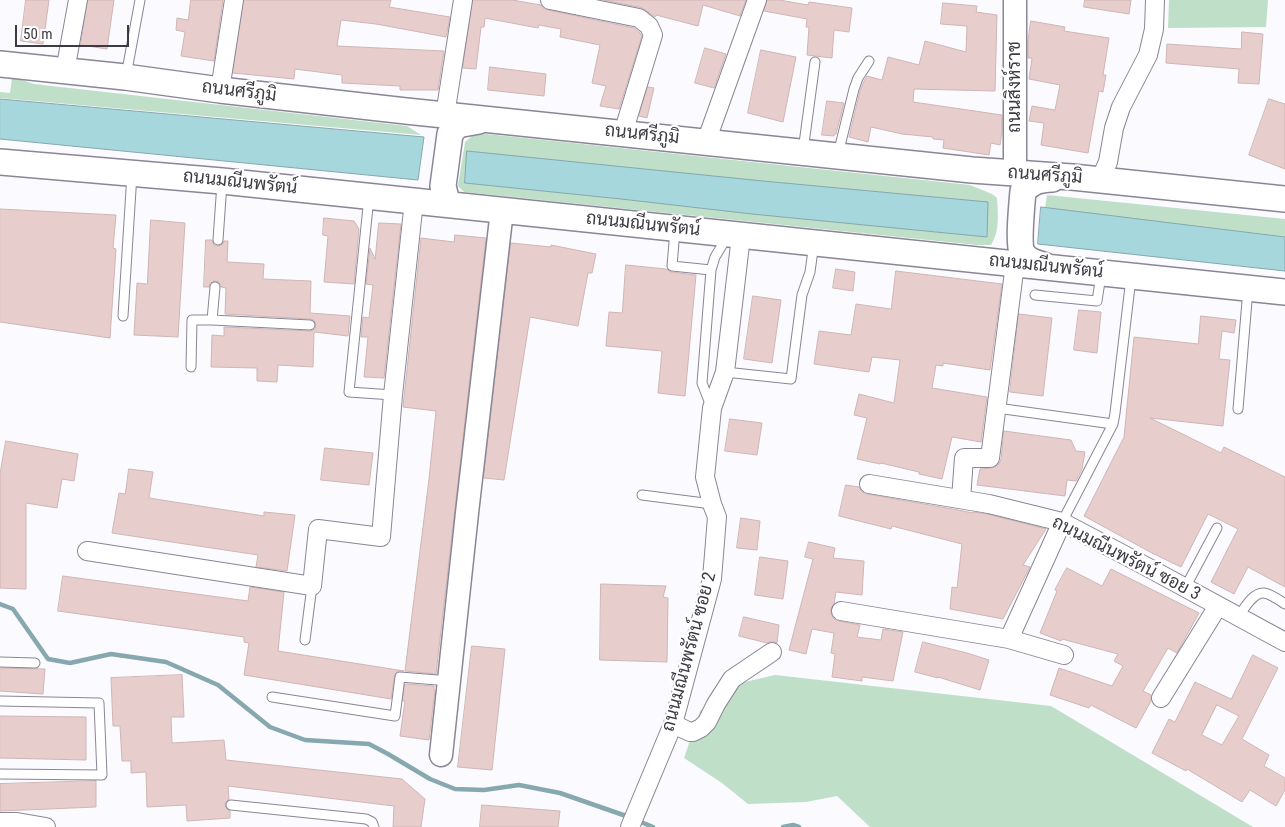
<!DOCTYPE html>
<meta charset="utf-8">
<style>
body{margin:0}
#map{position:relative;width:1285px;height:827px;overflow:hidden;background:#fbfafe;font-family:"Roboto Condensed",sans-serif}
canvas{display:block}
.scale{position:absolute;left:15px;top:25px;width:114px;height:22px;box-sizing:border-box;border:2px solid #3d3a43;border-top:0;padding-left:6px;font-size:15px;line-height:18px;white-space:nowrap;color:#3d3a43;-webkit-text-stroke:4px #fff;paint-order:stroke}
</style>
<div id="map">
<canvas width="1285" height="827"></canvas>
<div class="scale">50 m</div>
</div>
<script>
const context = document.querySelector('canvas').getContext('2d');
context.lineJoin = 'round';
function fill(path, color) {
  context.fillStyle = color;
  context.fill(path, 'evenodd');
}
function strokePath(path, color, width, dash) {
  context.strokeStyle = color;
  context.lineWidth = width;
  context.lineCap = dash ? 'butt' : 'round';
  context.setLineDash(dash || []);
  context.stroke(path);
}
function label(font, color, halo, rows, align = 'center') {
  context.font = font + ' "Roboto Condensed",Sarabun,sans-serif';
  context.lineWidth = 4.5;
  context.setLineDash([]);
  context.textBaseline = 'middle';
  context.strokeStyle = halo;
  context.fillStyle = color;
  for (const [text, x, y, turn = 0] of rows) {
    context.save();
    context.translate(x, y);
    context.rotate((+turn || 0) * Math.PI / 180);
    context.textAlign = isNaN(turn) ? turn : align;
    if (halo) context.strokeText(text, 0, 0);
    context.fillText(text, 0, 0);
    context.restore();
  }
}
const green = new Path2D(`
 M1169 0H1268L1266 27 1168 28Z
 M12 78 19 79 34 84 407 126 421 135 0 98V92L10 93Z
 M487 134 970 185 992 194 997 198C998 214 1000 231 991 245H977L464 192 458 186 465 142 472 136Z
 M1047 195 1285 219V237L1045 208Z
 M775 675 1051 706 1253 827H870L837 796 806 802 748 804 722 783 684 758 700 711 732 685Z`);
const water = new Path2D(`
 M0 99 424 137 418 180 0 139Z
 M467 151 763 181 988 202 987 237 752 214 621 199 465 183Z
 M1041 207 1285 237V271L1038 244Z`);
const stream = new Path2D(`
 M0 604 13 609 48 659 70 663 111 654 166 662 218 685 270 727 305 740 369 744 388 754 430 779 455 789 484 790 519 785 560 793 629 817
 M636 820 653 827
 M783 827 793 825 799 827`);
const building = new Path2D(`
 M26 0H49L43 44 21 41Z
 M88 0H114L107 49 81 45Z
 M191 0H223L214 61 181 56 185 32 176 30 177 18 188 20Z
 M244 0H391L389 7 450 17 446 37 376 24 341 20 337 46 444 51 438 90H400V86L342 83V75L295 69 294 79 233 73Z
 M473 0H512L541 5 543 8 548 10 634 28 640 33 642 36 619 109 600 106 606 86 592 83 600 45 560 37 561 29 539 25 538 28 485 18 484 27H481L476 69 463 68Z
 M604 0H746L740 16 703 5 698 26 656 15 655 17 642 8Z
 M767 0H779L808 5 809 2 852 8 849 32 834 30 832 58 807 55 809 27H806L807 19 764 11Z
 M1085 0H1131L1129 14 1084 7Z
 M943 3 977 6 976 12 997 15 995 91 914 89 913 102 1002 115V132L1000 145 991 143 989 155 943 148 944 140 933 139V137L902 134 871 127 868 142 849 137 860 91 864 81 867 76 882 80 888 57 919 65 925 41 966 52 967 26 941 24Z
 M1031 21 1065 27 1064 31 1109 38 1103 75H1106L1103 92 1099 91 1088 153 1041 145 1044 123 1029 121 1032 106 1055 110 1060 85 1029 79 1032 58H1028V41Z
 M1242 32 1263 34 1259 84 1238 83 1239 69 1166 63 1167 44 1241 49Z
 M705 48 726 54 714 88 695 83Z
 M761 50 796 57 783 122 748 113Z
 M490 67 546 74 544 96 488 90Z
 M648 87 654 88 647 118 639 116Z
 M1269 99 1285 104V169L1249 155Z
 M827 101 844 103 836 134H834V136L822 135Z
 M0 209 116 215 113 248 116 249 110 338 0 322Z
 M324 218 354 221 359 229 354 284 324 282 328 236 323 235Z
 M151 220 185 223 178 337 134 335 137 283 147 284Z
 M379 223 401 224 384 378 364 377 368 337H361L363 317 369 318 373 285 366 284 370 248 375 259Z
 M455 235 486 238 436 674 405 671 429 479 436 411 403 407 421 238 454 242Z
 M206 240H212L214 245 218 246 223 244 224 241H228L227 262 264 264 263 279 311 281 310 313 350 316 348 336 314 332 313 367 278 365 277 382 257 381V368L211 367 212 335 224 336V327L310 331 315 329 316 325 314 320 310 319 225 314 226 288 221 287 219 282 215 281 210 283 209 287H204Z
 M511 243 551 247V245L596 254 592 273H588L578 326 530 317 504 480 484 478Z
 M626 265 666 269 671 272 696 275 685 396 658 393 662 351 606 346 609 312 622 313Z
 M836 269 855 272 853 291 833 288Z
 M896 271 1002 284 990 370 943 363V366L936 365 932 388 987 397 981 442 952 437 942 479 919 474V472L881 463 880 464 857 459 867 418 854 415 859 394 894 403 900 360 872 357 869 372 814 364 819 331 851 335 856 304 891 309Z
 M753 296 781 300 772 363 744 359Z
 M1079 310 1101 312 1097 353 1074 350Z
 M1019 314 1052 318 1043 396 1010 392Z
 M1201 316 1236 320 1234 333 1222 331 1219 359 1230 360 1223 426 1150 418 1221 453 1224 447 1285 477V587L1248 567 1234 594 1211 582 1238 529 1208 514 1181 567 1152 553 1084 516 1124 437 1134 337 1198 344Z
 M730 419 762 423 757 455 725 451Z
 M1004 431 1071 440 1076 451 1085 452 1082 469 1076 481 1067 480 1065 496 977 485 980 469 992 468 995 467 999 464 1001 459Z
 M6 441 78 454 74 481 62 479 57 508 26 503V589L0 588V474Z
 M325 448 373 453 369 485 321 480Z
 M129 469 153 472 149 498 264 516V512L295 515 287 571 256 567 258 555 112 533 119 493 125 494Z
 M846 485 859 487 862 492 867 494 958 510 973 513V512L987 514 1046 529 1023 565 1030 567 1003 619 950 609 952 587 957 588 962 544 892 526 891 529 839 516Z
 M741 518 760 521 757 550 737 548Z
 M809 542 835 548 833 558 864 561 862 595 836 592 834 604 831 609V614L834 619 839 621 860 625 857 637 881 640 883 629 903 632 893 681 862 677V681L832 677 835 654 831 653 834 633 812 629 806 654 789 650 813 559 805 557Z
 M760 557 788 561 783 599 755 595Z
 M1067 568 1102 586 1111 569 1199 613 1177 653 1168 648 1143 691 1151 695V701L1136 728 1091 705 1089 708 1050 695 1059 668 1112 686 1123 666 1114 661 1118 654 1062 639 1061 641 1040 633 1057 591 1055 590Z
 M63 576 248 601 250 587 284 592 278 651 404 671H398L395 674 391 699 244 675 249 643 244 642V637L58 611Z
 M601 584 666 586 663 597 668 598 667 662 600 660Z
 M744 617 779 625 777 643 772 641 767 643 739 636Z
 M923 642 967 653 989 660 980 690 938 677V678L915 672Z
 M472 646 505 649 492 770 458 767Z
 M1253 655 1278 668 1242 739 1269 755 1264 766 1285 778V790L1276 806 1250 790 1242 802 1187 769 1186 771 1152 753 1169 719 1175 722 1195 682 1231 699ZM1217 705 1239 716 1222 745 1202 735Z
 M0 668 45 669 43 694 0 691Z
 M182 675 184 717H171L172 743 224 740 226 760 402 779 425 799 421 827H393L394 806 228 786 229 799 226 802 225 805 226 808 230 811V818L187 821 186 805 147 807 146 772 131 773V761H122L120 726H113L111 678Z
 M405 684 434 686V690H435L429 740 400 736 405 701H403Z
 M0 716 86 717V760L0 758Z
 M96 781V807L0 811V784Z
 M482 805 560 811 558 827H480Z`);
const service = new Path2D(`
 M126 76 140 0
 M803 151 815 62
 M838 154 854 89 858 78 869 61
 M369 197 349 392 393 395
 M675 230 672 266 711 270 715 257 727 237
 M218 240 222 183
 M711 270 702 383 711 406
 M1035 295 1097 301 1101 275
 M123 316 132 174
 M212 320 310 325
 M191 367 192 320H212L215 287
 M725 372 791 379 802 295 810 272 814 243
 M997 408 1113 424
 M1238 409 1248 289
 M642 495 712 504
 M1062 522 1113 424 1115 413 1131 278
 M1185 588 1217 528
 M1238 617C1244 609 1253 592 1264 593 1271 594 1279 600 1285 604
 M305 640 312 586
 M0 662 35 663
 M272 697 395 716 400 677 450 681
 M0 701 99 703 102 775 0 774
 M231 805 366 819 372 822 374 827`);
const minor = new Path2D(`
 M550 0 639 18 649 26 653 35 623 133
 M65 71 78 0
 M220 90 234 0
 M445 115 463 0
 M706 142 757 0
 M1100 180 1108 162 1114 128 1121 107 1148 55 1154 29 1155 0
 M869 484 989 504 1062 522 1149 568 1285 642
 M961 499 964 458H990L1015 264
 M87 551 312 586 318 529 381 537 393 395 414 201
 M841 611 1009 639 1064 655
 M1009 639 1062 522
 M1161 698 1218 606
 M673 724 690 732H693L701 728 707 722 716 704 732 679 772 652
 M0 822H17L46 827
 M630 827 673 724 712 579 717 517 712 504 705 477 712 408 725 372 741 236`);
const tertiary = new Path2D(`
 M1015 173V0
 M441 755 467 513 502 210`);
const secondary = new Path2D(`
 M0 64 125 77 220 90 406 111 972 170 1072 177 1285 199
 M0 162 222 181 1285 292
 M451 205 446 198 443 186 450 134 457 125 479 121
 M1046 266C1037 263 1026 261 1022 252 1018 243 1022 203 1023 191 1033 181 1038 180 1052 179`);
const streetNames = [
 ["ถนนสิงห์ราช",1015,87,-90],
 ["ถนนศรีภูมิ",239,92,7],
 ["ถนนศรีภูมิ",642,135,6],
 ["ถนนศรีภูมิ",1045,176,4],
 ["ถนนมณีนพรัตน์",240,183,6],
 ["ถนนมณีนพรัตน์",643,225,6],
 ["ถนนมณีนพรัตน์",1046,267,6],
 ["ถนนมณีนพรัตน์ ซอย 3",1126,559,27],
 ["ถนนมณีนพรัตน์ ซอย 2",690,652,-75]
];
fill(green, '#bfdfc8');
fill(water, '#a6d7dc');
strokePath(water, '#86a8ae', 1);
strokePath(stream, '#86a8ae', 4.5);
fill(building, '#e7cecc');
strokePath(building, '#cfb6b5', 1);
strokePath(service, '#8a8597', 11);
strokePath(minor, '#8a8597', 20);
strokePath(tertiary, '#8a8597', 25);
strokePath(secondary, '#8a8597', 28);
strokePath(service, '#fff', 9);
strokePath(minor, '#fff', 18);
strokePath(tertiary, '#fff', 22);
strokePath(secondary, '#fff', 25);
label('18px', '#3d3a43', '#fff', streetNames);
</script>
